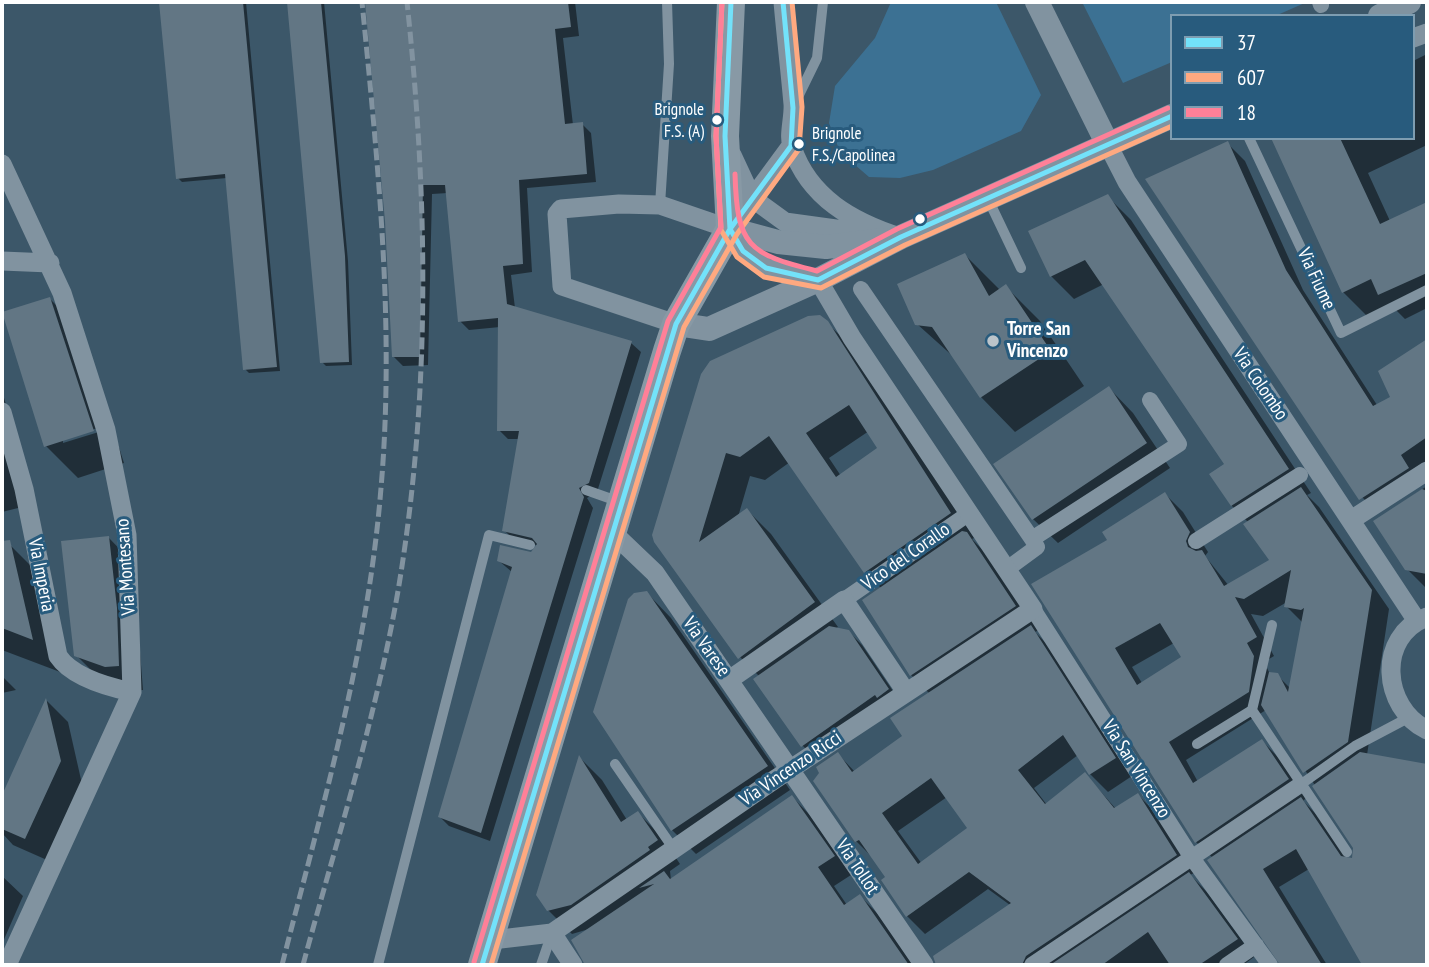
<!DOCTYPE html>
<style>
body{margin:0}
#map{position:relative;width:1429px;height:967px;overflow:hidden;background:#3c5769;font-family:"PT Sans Narrow",sans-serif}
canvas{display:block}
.frame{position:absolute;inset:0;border:4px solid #fff;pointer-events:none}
.legend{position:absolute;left:1170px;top:14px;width:245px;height:126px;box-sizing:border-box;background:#285b7d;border:2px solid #7e9db1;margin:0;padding:9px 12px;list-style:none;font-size:21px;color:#fff}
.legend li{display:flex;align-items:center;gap:14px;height:35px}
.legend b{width:35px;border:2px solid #7e9db1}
</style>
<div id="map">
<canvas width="1429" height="967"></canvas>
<div class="frame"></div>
<ul class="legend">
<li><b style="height:9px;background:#73e2fa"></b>37</li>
<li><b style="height:9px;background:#ffa980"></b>607</li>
<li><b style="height:9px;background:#ff8098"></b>18</li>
</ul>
</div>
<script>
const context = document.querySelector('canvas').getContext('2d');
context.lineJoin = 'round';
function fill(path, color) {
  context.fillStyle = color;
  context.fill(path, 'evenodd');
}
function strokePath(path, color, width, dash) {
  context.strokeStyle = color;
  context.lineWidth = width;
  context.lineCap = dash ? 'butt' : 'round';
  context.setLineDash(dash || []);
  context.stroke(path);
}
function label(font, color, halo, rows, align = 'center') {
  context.font = font + ' "PT Sans Narrow",sans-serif';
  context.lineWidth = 6;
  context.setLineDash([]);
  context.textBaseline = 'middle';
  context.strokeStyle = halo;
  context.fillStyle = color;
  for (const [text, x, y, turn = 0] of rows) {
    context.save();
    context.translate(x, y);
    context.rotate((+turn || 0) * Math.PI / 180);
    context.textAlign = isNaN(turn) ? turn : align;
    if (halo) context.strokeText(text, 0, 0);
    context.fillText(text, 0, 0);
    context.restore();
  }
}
const green = new Path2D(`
 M891 2H996L1041 95 1021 131 933 170 900 178 869 177 840 152 829 123 835 86 875 38Z
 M1082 2H1307L1275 16H1172V62L1123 83Z`);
const shadow = new Path2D(`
 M160 2H246L280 371 249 373 245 369 227 178 182 182 178 178Z
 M289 2H324L348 261 352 365 326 366 322 362Z
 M366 2H575L579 36 563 38 573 125 582 124 591 133 596 182 527 188 532 272 511 275 515 308 631 343 641 352 597 492 587 498 593 508 490 841 449 826 440 817 512 572 499 561 529 554 540 546 513 539 504 530 519 439H508L499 430 500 327 469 330 460 321 448 193 432 194 428 365 403 366 393 356 387 221Z
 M1427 54V145L1368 173 1390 221 1427 204V308L1405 319 1392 306 1368 317 1343 292 1273 138H1413V61Z
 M1227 143 1245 161 1303 290 1377 405 1392 397 1380 372 1427 341V468L1371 506 1353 488Z
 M1108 197 1131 220 1311 493 1307 495 1319 507 1389 609 1367 755 1427 766V965H1364L1309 869 1279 887 1327 965H1280L1281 959 1213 858 1196 842 1034 585 1110 540 1165 494 1183 512 1208 552 1205 556 1229 586 1272 560 1248 522 1230 504 1227 464 1104 284 1074 299 1051 276ZM1287 602 1286 606 1303 623 1290 688 1277 675 1270 674 1264 662 1274 656 1251 614 1263 616ZM1174 643 1183 658 1142 683 1132 667ZM1266 710 1355 847 1353 860 1347 859 1319 817 1303 801 1306 798 1280 759 1262 741 1198 782 1186 760Z
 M965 255 1000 290 1006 287 1040 321 1084 386 1015 432 981 397 956 359 917 324Z
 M50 299 82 331 124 463 78 478 46 446ZM101 427 102 431 63 443V439Z
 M827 323 852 347 974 538 972 539 990 558 1039 630 1035 632 1048 645 1132 776 1108 792 1090 774 1078 755 1034 788 1047 805 1085 774 1116 809 1138 795 1155 812 1194 873 1190 875 1207 892 1254 957 1243 965H938L935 957 1010 905 988 889 925 934 907 916 883 881 887 878 875 860 856 841 838 754 855 772 905 736 930 694 911 675 882 589 865 572 790 462 765 480 750 476 738 517 747 510 771 534 838 627 835 629 848 631 862 645 901 703 816 759 803 746 755 679 759 676 740 657 654 538ZM869 431 879 449 841 476 829 458ZM947 797 970 829 922 864 898 831Z
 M1109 388 1133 413 1170 468 1058 543 1033 519Z
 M2 391 12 425 26 506 2 512Z
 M1427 486V589L1407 569 1375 521Z
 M109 538 133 563 143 690 131 691 101 680 76 655Z
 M10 545 47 582 68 675 2 650V546Z
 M647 593 671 618 790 790 696 854 672 830Z
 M2 676 16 690 2 693Z
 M47 701 68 722 82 784 47 860 13 845 2 833V800Z
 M580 758 602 780 627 820 638 813 662 837 680 864 670 871 671 880 792 797 810 815 851 875 834 886 847 905 860 896 878 914 913 965H590L574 940 589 929 572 934 548 910Z
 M2 876 23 896 2 944Z`);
const building = new Path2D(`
 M159 2H243L277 367 243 370 225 174 176 179Z
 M287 2H321L345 256 349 362 320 363Z
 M365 2H568L571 27 555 29 565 124 583 122 587 174 519 180 523 264 503 266 507 304 632 341 589 483 579 488 584 497 481 833 438 817 512 567 497 561 500 545 531 552 537 544 532 538 502 531 519 431H497L498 318 458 322 445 185H423L420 357H392L385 221Z
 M1271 138H1340L1380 224 1427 202V273L1378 295 1371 279 1342 293Z
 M1228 141 1286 270 1373 406 1390 397 1378 371 1427 339V437L1401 455 1409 468 1359 500 1145 179Z
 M1108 194 1289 469 1231 506 1209 474 1224 464 1085 260 1050 277 1028 231Z
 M965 253 989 296 1006 284 1051 351 980 398 932 327 915 325 897 284Z
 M50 297 94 431 44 447 2 312Z
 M820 315 828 321 951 513 864 573 769 436 740 457 726 453 699 542 747 508 815 602 738 659 654 542 652 535 701 374 710 361 808 316ZM849 405 877 448 836 477 806 433Z
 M1109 386 1147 443 1032 520 993 464Z
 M1301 487 1372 590 1348 742 1303 773 1261 705 1269 672 1278 673 1288 692 1304 608 1301 610 1284 607 1291 570 1244 599 1235 597 1257 637 1247 643 1254 656 1249 692 1169 742 1193 783 1262 739 1289 779 1195 843 1031 584 1107 540 1102 532 1165 492 1190 532 1186 541 1188 547 1196 551 1202 550 1224 586 1269 560 1243 524ZM1160 623 1181 657 1137 685 1115 648Z
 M1422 489 1427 491V574L1405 570 1373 521Z
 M962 531 967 532 1016 606 910 676 862 600Z
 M109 536 117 608 119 666 105 667 74 656 61 541Z
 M10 540 33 640 2 628V541Z
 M647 591 768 766 671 831 593 712 628 599 634 593Z
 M1031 625 1116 758 1089 775 1063 735 1018 770 1045 804 1085 772 1114 808 1138 793 1177 855 1026 956 1022 965H936L933 956 1011 903 969 872 906 917 881 880 885 877 859 840 855 842 813 781 819 773 816 767 838 752 852 772 902 736 890 718ZM931 778 967 828 918 864 882 813Z
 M829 626 849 630 889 689 877 698 875 695 801 747 753 679Z
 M46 698 61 761 25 839 2 829V795Z
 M1360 752 1427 764V965H1362L1296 849 1263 869 1322 965H1280L1207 860 1301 797 1341 856 1352 858 1353 848 1312 786Z
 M579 755 621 822 638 811 658 840 648 847 650 850 571 905 547 911 536 895Z
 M792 795 835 856 818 867 844 905 860 894 909 965H585L571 940 654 884 639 888 664 871 670 879Z
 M1189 872 1238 939 1199 965H1170L1148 932 1102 965H1050Z`);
const service = new Path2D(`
 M796 101 817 58 823 2
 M1249 138 1341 333 1427 290
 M988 199 1021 268
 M660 205 669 64 667 2
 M586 490 620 502
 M1252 710 1347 852
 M1197 744 1252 710 1272 625
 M615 764 673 848
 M1300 785 1355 746 1408 718
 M378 965 489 535 530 545
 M541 965 552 933`);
const pedestrian = new Path2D(`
 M1320 2 1321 5
 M861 289 1032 539
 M1196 541 1300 475
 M1007 569 1037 547 1032 539 1179 444 1150 400
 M844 600 968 514
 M1033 609 1192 858 1270 965
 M1032 965 1300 785
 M1227 965 1256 945`);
const minor = new Path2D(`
 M783 2C786 36 790 70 793 104 794 117 788 135 792 147 809 198 853 222 900 237
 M1413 38 1427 33
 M1108 145 1127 182 1417 621
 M732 155 752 198 785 222 872 234
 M2 164 62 293 106 430 127 535 132 692 7 965
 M730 229 791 146
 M2 261 50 263
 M676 324 562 286 557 214 561 209 619 204 660 205 730 229 743 251 766 268 818 280
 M2 412 24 489 58 656C72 677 108 687 132 692
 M1351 520 1427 471
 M612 532 655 573 924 965
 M1427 617C1376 636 1382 708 1427 730
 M729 680 844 600 906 692
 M552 933 573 965
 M492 940 552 933 774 780 1033 609 852 338 818 280`);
const tertiary = new Path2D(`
 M1037 2 1108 145
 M1380 16 1409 2
 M730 229 778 242 826 247 883 240
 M676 324 709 329 818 280 901 237 1172 116`);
const secondary = new Path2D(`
 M482 965 667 351 676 324 730 229 725 136 731 2`);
const rail = new Path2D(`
 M282 965C322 808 368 651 381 488 395 326 378 164 362 2
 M303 965C336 842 376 718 398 591 431 395 428 199 407 2`);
const bus1 = new Path2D(`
 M731 2 725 136 730 229 743 251 766 268 818 280 901 237 1172 116
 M482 965 676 324 730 229 791 146 793 108 783 2`);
const bus2 = new Path2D(`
 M722 2 716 136 721 230 737 257 764 277 821 288 905 245 1172 126
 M491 965 684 327 737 234 799 149 802 107 792 2`);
const bus3 = new Path2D(`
 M735 174C737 246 748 254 817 271L897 229 1168 108
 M474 962 668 321 721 227 716 136 722 2`);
const markers = [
 [717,120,6,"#fff"],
 [799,144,6,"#fff"],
 [920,219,6,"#fff"],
 [993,341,7,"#bbc4ca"]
];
const busNames = [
 ["Brignole",704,110],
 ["F.S. (A)",704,132],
 ["Brignole",812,134,"left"],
 ["F.S./Capolinea",812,156,"left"]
];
const streetNames = [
 ["Via Fiume",1316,279,65],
 ["Via Colombo",1260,384,56],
 ["Vico del Corallo",906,557,-35],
 ["Via Montesano",126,567,-94],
 ["Via Imperia",41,575,79],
 ["Via Varese",706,647,55],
 ["Via Vincenzo Ricci",791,769,-34],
 ["Via San Vincenzo",1136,769,58],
 ["Via Tollot",857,867,56]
];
const poiNames = [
 ["Torre San",1007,330],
 ["Vincenzo",1007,352]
];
fill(green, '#3c7193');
fill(shadow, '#0007');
fill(building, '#627684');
strokePath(service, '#8193a0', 10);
strokePath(pedestrian, '#8193a0', 16);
strokePath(minor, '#8193a0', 19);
strokePath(tertiary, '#8193a0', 24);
strokePath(secondary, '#8899a5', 28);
strokePath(rail, '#8293a0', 5, [12, 5]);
strokePath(bus1, '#73e2fa', 5);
strokePath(bus2, '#ffa980', 5);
strokePath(bus3, '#ff8098', 5);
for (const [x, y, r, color] of markers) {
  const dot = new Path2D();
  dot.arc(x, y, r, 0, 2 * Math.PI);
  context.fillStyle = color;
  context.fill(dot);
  strokePath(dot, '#285b7d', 2.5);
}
label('17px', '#fff', '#285b7d', busNames, 'right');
label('19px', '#fff', '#285b7d', streetNames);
label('bold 19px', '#fff', '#285b7d', poiNames, 'left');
</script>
